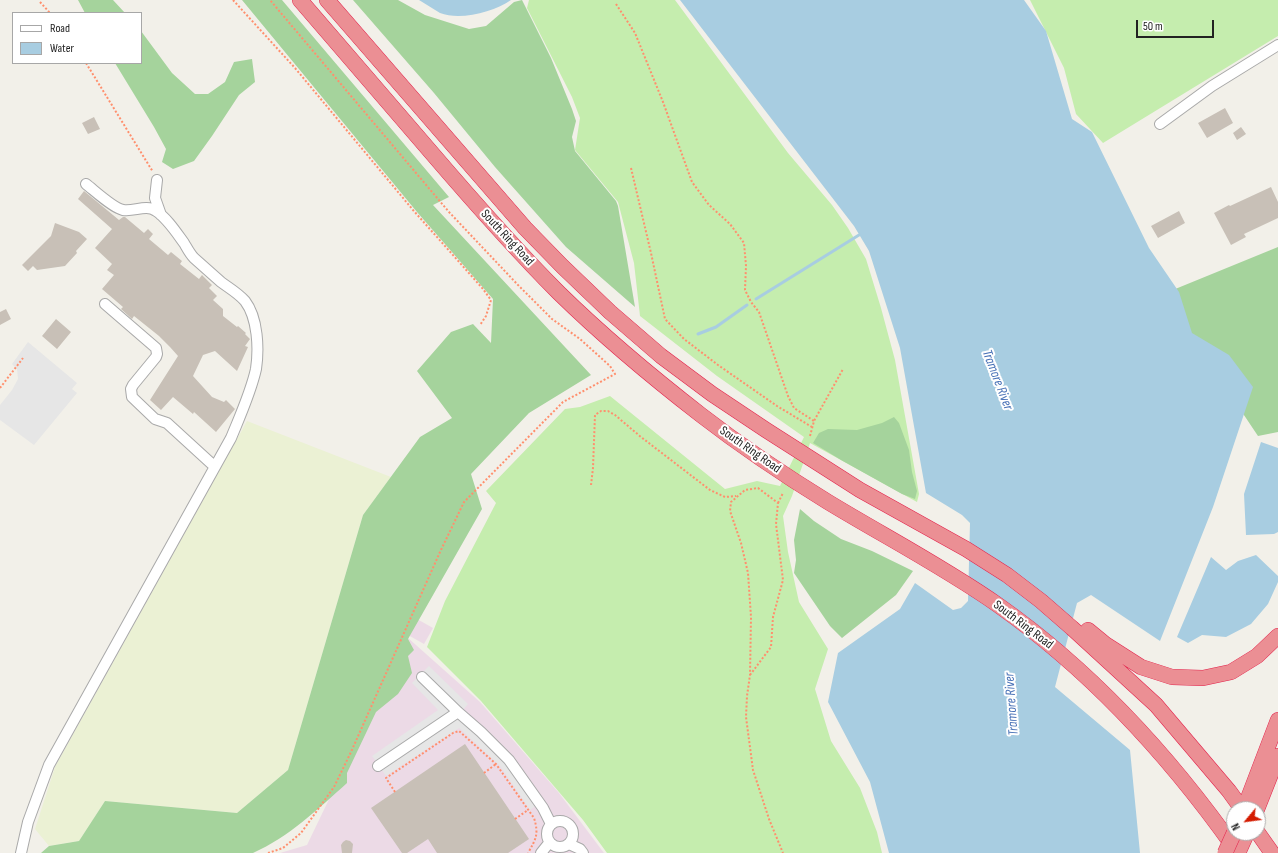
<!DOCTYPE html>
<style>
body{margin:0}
#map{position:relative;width:1278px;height:853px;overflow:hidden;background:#f2f0e9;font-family:"Sofia Sans Condensed",sans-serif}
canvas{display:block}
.legend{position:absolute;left:12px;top:12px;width:130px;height:52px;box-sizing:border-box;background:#fff;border:1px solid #a7a7a7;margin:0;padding:5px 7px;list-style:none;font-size:12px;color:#222}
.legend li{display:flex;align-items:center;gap:8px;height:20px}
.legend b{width:20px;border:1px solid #a7a7a7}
.north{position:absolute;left:1226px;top:801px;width:40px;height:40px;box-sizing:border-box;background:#fff;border:1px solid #a7a7a7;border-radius:50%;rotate:241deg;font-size:11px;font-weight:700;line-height:16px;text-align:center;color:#222}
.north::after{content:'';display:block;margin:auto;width:14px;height:18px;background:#d41b00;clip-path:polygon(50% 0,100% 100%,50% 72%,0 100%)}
.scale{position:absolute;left:1136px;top:20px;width:78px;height:18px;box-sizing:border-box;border:2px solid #222;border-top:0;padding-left:5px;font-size:12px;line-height:14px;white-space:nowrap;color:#222;-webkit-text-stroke:3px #fff;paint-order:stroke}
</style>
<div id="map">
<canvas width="1278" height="853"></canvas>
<ul class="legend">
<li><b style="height:5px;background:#fff"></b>Road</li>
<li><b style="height:11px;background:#a8cde1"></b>Water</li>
</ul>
<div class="north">N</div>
<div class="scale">50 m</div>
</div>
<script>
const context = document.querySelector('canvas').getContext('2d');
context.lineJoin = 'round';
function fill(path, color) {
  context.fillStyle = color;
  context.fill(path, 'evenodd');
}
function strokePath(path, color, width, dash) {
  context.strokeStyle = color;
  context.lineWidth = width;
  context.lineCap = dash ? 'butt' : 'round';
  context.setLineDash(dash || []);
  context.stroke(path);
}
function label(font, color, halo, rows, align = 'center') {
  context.font = font + ' "Sofia Sans Condensed",sans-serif';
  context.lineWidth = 4;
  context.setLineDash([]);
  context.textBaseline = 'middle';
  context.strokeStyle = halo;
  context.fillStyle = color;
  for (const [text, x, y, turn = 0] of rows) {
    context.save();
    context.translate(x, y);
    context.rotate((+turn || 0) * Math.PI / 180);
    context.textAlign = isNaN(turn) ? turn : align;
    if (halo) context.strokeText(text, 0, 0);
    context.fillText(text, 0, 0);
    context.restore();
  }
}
const industrial = new Path2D(`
 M417 619 433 628 424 644 408 635Z
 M407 637 480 702 559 793 604 853H280L307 845Z`);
const farmland = new Path2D(`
 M247 421 391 477 363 515 288 770 237 813 105 801 79 841 49 846 35 829 55 767Z`);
const grass = new Path2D(`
 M529 0H675L788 153 832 205 848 228 866 259 881 308 895 360 919 494 917 502 810 443 792 496 783 516 788 552 799 602 828 649 815 689 831 741 860 788 877 832 882 853H607L583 820 481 701 427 647 445 601 496 503 486 491 565 409 580 407 610 396 725 489 757 481 780 486 804 437 717 376 640 316 634 263 618 202 575 150 580 118 572 97 527 8Z
 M1030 0H1278V36L1103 143 1076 114 1064 68Z`);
const forest = new Path2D(`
 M78 0H113L125 13H85Z
 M242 0H282L449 197 433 205 591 375 529 413 471 474 482 509 408 639 414 650 408 656 412 673 398 694 376 712 347 773V783C318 809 289 837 253 853H41L49 846 79 841 105 801 237 813 288 770 363 515 420 437 452 418 417 371 451 332 473 324 491 343 493 299 417 212Z
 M353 0H398L425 15 469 29 486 26 514 2 522 0 551 58 572 109 576 121 572 137 575 151 616 201 618 206 635 307 566 247 495 167 434 93Z
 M141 31 172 73 195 94H208L225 82 234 62 252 59 255 82 239 95 212 136 194 161 173 169 162 162 166 149 154 127 115 63H141Z
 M1278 247V432L1258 436 1163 294Z
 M894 417 899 423 909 450 912 472 917 491 915 499 902 494 841 460 813 443 819 433 828 429 857 430 882 423Z
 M800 509 814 521 841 539 872 551 913 571 896 595 842 638 830 626 794 573 796 560 794 540Z`);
const parking = new Path2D(`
 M28 342 77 383 72 389 77 393 34 445 0 420V405L12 390 18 379 17 369 12 364Z
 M429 666 468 704 458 716 509 763 538 804 530 810 500 766 459 728 386 776 372 756 438 710 412 683Z`);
const water = new Path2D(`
 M419 0H511C494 12 460 21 440 13 433 9 426 4 419 0Z
 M680 0H1024L1046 31 1072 119 1092 132 1149 248 1179 292 1192 333 1229 355 1253 387 1213 507 1160 641 1091 595 1077 603 1055 687 1130 750 1140 853H889L870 782 828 702 838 653 900 609 915 583 953 610 961 608 968 601 970 523 962 515 926 493 900 348 869 251 854 226Z
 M1261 442 1278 448V532L1274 534 1246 535 1244 494Z
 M1256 555 1278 576V582L1268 604 1251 624 1226 637 1202 635 1188 643 1177 637 1211 557 1226 570 1238 561Z`);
const stream = new Path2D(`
 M756 299 859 235
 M698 334 716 327 747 305`);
const building = new Path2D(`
 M1225 108 1233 123 1207 138 1198 123Z
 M94 117 100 129 88 134 82 123Z
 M1241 127 1246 134 1237 140 1233 133Z
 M1271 187 1278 202V218L1244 234 1246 237 1231 245 1214 213 1229 205 1230 206Z
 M84 191 119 220 123 217H125L144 233 148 229 153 234 149 239 168 255 171 252 182 261 180 264 199 279 202 275 212 285 209 288 217 296 213 300 223 309V316L237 327 238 326 246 333 245 334 250 339 245 346 248 347 237 371 215 351 203 355 193 376 212 397 224 402 226 400 235 409 216 432 194 412 193 414 173 397 161 410 150 400 178 356 170 347 159 336 134 316 132 319 121 309 123 307 102 289 114 275 107 270 112 264 95 248 112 229 78 199Z
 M1179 211 1185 223 1158 238 1151 226Z
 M55 223 79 232 87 239 76 251 77 253 65 266 37 270 33 266 28 271 22 265 51 236Z
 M6 309 11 319 0 325V312Z
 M56 319 71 332 57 349 42 336Z
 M465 744 529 839 508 853H437L428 839 407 853H402L371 808Z
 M346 840 350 841 353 844 352 853H342L341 845 343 842Z`);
const path = new Path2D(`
 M233 0 295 68 413 210 483 289 491 300 486 316 480 325
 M40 2 50 13
 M616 4 635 33 663 102 692 182 709 205 730 224 744 243 746 266 745 290 751 302 759 312 788 396 794 408 814 421
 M86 63 153 172
 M631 168 651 253 665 319 684 339 718 365 777 406 812 427
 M0 388 23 358
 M810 436 814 421 843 369
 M591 485 593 468 595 415 601 411H608L615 415 641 437 710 490 725 497 736 496
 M778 503 783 493
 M750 675 771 647 773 617 783 580 776 524 778 503 758 488 745 490 731 502 730 511 741 543 748 573 751 617 750 675 747 696 746 717 753 770 769 819 783 853
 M484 773 496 764
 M395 792 386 778 453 733 459 731 496 764 534 818C539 834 536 839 528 853
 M515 819 528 810
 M268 853 283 848 301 833 334 787 351 752 440 552 464 502 563 402 615 374 610 366 580 339 552 319 518 285 449 212 389 141 270 0`);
const minor = new Path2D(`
 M1160 124 1212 86 1278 45
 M157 180 155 198 161 215
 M105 304 156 348 157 354 156 357 133 385 131 389 132 397 155 419 167 423 214 466
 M422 677 458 712 481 732 509 760 543 808 551 824
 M378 766 458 712
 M547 834a13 13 0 1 1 26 0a13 13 0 1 1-26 0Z
 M569 844 580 849 583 853
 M21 853 28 822 49 765 231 438C240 416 251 392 256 369 259 349 258 318 245 301 238 293 229 288 221 282 212 274 203 266 194 258 190 254 187 248 184 243 176 232 167 218 156 211 146 204 134 212 123 210 113 208 95 191 86 184
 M541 853 549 843`);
const highway = new Path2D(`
 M300 0C343 50 387 101 430 151 472 200 514 248 559 293 604 337 652 377 701 415 741 446 784 475 828 502 884 536 944 567 998 605 1093 672 1172 759 1238 853
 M327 0 525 228 562 266 610 312 661 356 712 394 766 430 860 490 966 549 1007 575 1041 601 1072 628 1156 705 1229 791 1242 809
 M1088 630 1105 644 1141 667 1172 677 1203 678 1231 672 1257 656 1278 636
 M1244 809 1278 720
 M1257 809 1278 756
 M1258 833 1272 853
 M1238 853 1247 833`);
const highwayBridge = new Path2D(`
 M1225 853 1234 833`);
const streetNames = [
 ["South Ring Road",507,238,47],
 ["South Ring Road",750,450,35],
 ["South Ring Road",1023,625,37]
];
const waterNames = [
 ["Tramore River",997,380,69],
 ["Tramore River",1012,704,-94]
];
fill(industrial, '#ecdae6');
fill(farmland, '#ebf1d4');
fill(grass, '#c5edae');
fill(forest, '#a5d39c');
fill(parking, '#e6e6e6');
fill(water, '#a8cde1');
strokePath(stream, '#a8cde1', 3);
fill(building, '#c8c0b7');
strokePath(minor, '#a9a9a9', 12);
strokePath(highway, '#e3234c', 16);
strokePath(path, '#ff8f6d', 2, [2, 2]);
strokePath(minor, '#fff', 10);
strokePath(highway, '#eb8f94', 15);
strokePath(highwayBridge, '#e3234c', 16, []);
strokePath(highwayBridge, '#eb8f94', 15);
label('13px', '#222', '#fff', streetNames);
label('italic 14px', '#4972b7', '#fff', waterNames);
</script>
